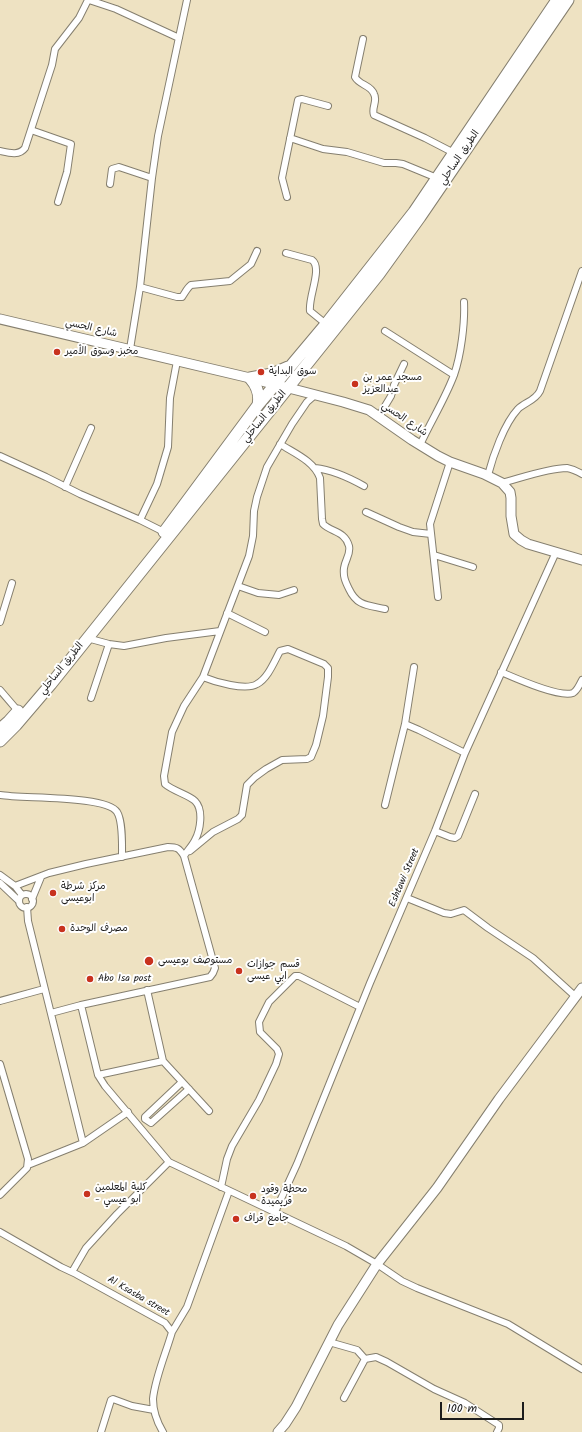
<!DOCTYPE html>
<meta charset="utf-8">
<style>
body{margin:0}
#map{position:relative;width:582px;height:1432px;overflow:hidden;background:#eee2c2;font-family:Kalam,sans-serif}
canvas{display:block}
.scale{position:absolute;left:440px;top:1402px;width:84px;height:18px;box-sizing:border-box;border:2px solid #1c1c1c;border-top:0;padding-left:5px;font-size:12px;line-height:14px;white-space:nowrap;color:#1c1c1c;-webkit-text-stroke:3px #fff;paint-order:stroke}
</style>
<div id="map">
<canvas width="582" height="1432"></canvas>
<div class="scale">100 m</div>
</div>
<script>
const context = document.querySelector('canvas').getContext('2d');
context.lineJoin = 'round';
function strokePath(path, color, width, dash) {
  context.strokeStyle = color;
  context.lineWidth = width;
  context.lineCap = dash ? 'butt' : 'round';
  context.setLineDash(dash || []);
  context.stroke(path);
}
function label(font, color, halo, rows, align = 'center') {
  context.font = font + ' Kalam,"Playpen Sans Arabic",sans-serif';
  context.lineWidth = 4;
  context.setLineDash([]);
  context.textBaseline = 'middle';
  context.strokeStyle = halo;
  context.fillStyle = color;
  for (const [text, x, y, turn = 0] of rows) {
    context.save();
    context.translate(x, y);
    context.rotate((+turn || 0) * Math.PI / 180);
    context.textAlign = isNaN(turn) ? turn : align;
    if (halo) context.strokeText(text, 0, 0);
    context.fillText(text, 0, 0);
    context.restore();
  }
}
const street = new Path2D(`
 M89 0 116 9 179 38
 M363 39 355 77C359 85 371 85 374 94 378 101 371 108 374 115L425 138 454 153
 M31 130 71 144 67 172 58 202
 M290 138 323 149 347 152 384 163H396L403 164 437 178
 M0 151C9 153 19 156 25 148L52 65 55 49 79 18 88 0
 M110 184 112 169 119 167 152 178
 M287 197 282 178 298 100 302 99 328 106
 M286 253 312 260C323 268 308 297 310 311L326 324
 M140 287 177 297H182C185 293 187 288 191 285L230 281 251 264 257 251
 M385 331 454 375
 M130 349 140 287 152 178 158 136 187 0
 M379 416 391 396 394 385 404 364
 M280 444C294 453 314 461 320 478L322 519 323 524C331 532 345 531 349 546 351 554 345 560 344 568 343 576 345 581 349 589 357 606 367 605 385 609
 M420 445C431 421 445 399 454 375 461 355 465 323 464 302
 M0 456 46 477 80 494 140 520 164 532
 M315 468C333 470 348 477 364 486
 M488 475C493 456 504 424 518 409 525 402 535 401 540 391L582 271
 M502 483C521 478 548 468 567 468 573 469 577 471 582 474
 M65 487 91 428
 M366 512 399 527 413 532 431 534
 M140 520 157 484 168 447 170 398 177 361
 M434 555 473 567
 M238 586 258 593 279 595 294 590
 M438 597 430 524 450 462
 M227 613 265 632
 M0 622 12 583
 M87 638 109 644 124 646 166 638 220 631
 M501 672C515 678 559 698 573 693 577 691 580 684 582 680
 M0 690 18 711
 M91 698 109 644
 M405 724 414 667
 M0 795C21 799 107 795 117 812 123 821 122 846 122 857
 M385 805 405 724 419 730 465 753
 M435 831 450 837 455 838 458 836 475 794
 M190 851 213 832 238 819 242 815 247 785 255 777 266 769 282 760 307 759 311 757 316 745 323 716 328 677V668L324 664 288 649 280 651C274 662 268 678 257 684 246 691 215 682 203 677
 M184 856C187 851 192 846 195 840 200 831 204 810 195 801 189 795 173 791 165 784L164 776 172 732 184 706 203 677 249 556 253 536 254 511 257 497 267 467 292 424 307 402 315 395
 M0 875 15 886 22 895
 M0 883 19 901
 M15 886 49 873 86 864 168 847C177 847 179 848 184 856L215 968 213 973 210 977 81 1005
 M19 901a7 7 0 1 1 14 0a7 7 0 1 1-14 0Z
 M407 898 444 913 451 914 464 910 488 928 533 958 576 997
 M32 899 41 877
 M27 907 28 921 83 1143 128 1112
 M147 990 163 1061 209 1111
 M0 1001 44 989
 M51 1013 81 1005 98 1075 105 1086 169 1162 346 1246 377 1264 402 1281 417 1288 508 1324 582 1369
 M0 1064 28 1159 27 1168 0 1195
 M98 1075 163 1061
 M182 1082 145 1117V1119L151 1123 189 1089
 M28 1165 83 1143
 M221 1187 227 1159 232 1146 259 1100 276 1064 279 1054 277 1049 260 1032 259 1022 269 1002 295 976H299L360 1007
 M275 1212 297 1164 370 983 435 831 465 753 556 552
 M0 1232 61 1267 76 1274 165 1323 172 1332C166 1353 155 1378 153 1399 153 1410 157 1422 163 1432
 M72 1272 86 1248 117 1214 169 1162
 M172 1332 187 1307 229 1191
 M329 1342 357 1350 365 1359 376 1357 387 1362 434 1389 465 1403 499 1425V1428L497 1432
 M344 1398 365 1359
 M101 1432 111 1400 113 1399 132 1406 154 1410`);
const secondary = new Path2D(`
 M0 319 250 378 343 402 369 410 412 440 438 456 450 462 484 474 502 483 510 492 511 498V516L514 534 521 540 528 544 582 560
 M278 1432 285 1424 296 1407 338 1325 377 1264 437 1188 499 1099 582 988`);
const highway = new Path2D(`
 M250 378 272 374 288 367
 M250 378C258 387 260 395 258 405
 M164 532 258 405 326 324 414 212 557 0
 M0 729 9 721 18 711
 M0 741 16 725 51 684 379 274 420 217 568 0`);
const markers = [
 [57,352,4,"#c8321e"],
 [261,372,4,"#c8321e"],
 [355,384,4,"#c8321e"],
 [53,893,4,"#c8321e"],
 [62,929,4,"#c8321e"],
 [149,961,5,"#c8321e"],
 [239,971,4,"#c8321e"],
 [90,979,4,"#c8321e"],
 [87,1194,4,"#c8321e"],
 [253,1196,4,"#c8321e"],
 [236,1219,4,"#c8321e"]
];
const streetNames = [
 ["الطريق الساحلي",460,158,-56],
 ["شارع الحسي",91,329,13],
 ["الطريق الساحلي",265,417,-51],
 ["شارع الحسي",404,420,34],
 ["الطريق الساحلي",62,669,-51],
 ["Eshtawi Street",405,878,-67],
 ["Al Ksasba street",138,1297,30]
];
const poiNames = [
 ["مخبز وسوق الأمير",65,352],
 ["سوق البداية",269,372],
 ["مسجد عمر بن",363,378],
 ["عبدالعزيز",363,390],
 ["مركز شرطة",61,887],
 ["ابوعيسى",61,899],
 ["مصرف الوحدة",70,929],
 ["مستوصف بوعيسى",158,961],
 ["قسم جوازات",247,965],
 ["ابي عيسى",247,977],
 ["Abo Isa post",98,979],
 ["كلية المعلمين",95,1188],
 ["- ابو عيسي",95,1200],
 ["محطة وقود",261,1190],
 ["قريميدة",261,1202],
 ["جامع قراف",244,1219]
];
strokePath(street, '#857f6f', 8);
strokePath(secondary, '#857f6f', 11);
strokePath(highway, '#857f6f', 13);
strokePath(street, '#fff', 6);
strokePath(secondary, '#fff', 9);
strokePath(highway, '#fff', 11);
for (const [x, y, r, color] of markers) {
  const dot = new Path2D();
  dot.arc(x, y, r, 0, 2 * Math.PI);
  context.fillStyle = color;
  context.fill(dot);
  strokePath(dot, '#fff', 1.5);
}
label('10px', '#1c1c1c', '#fff', streetNames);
label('10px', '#1c1c1c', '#fff', poiNames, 'left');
</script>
